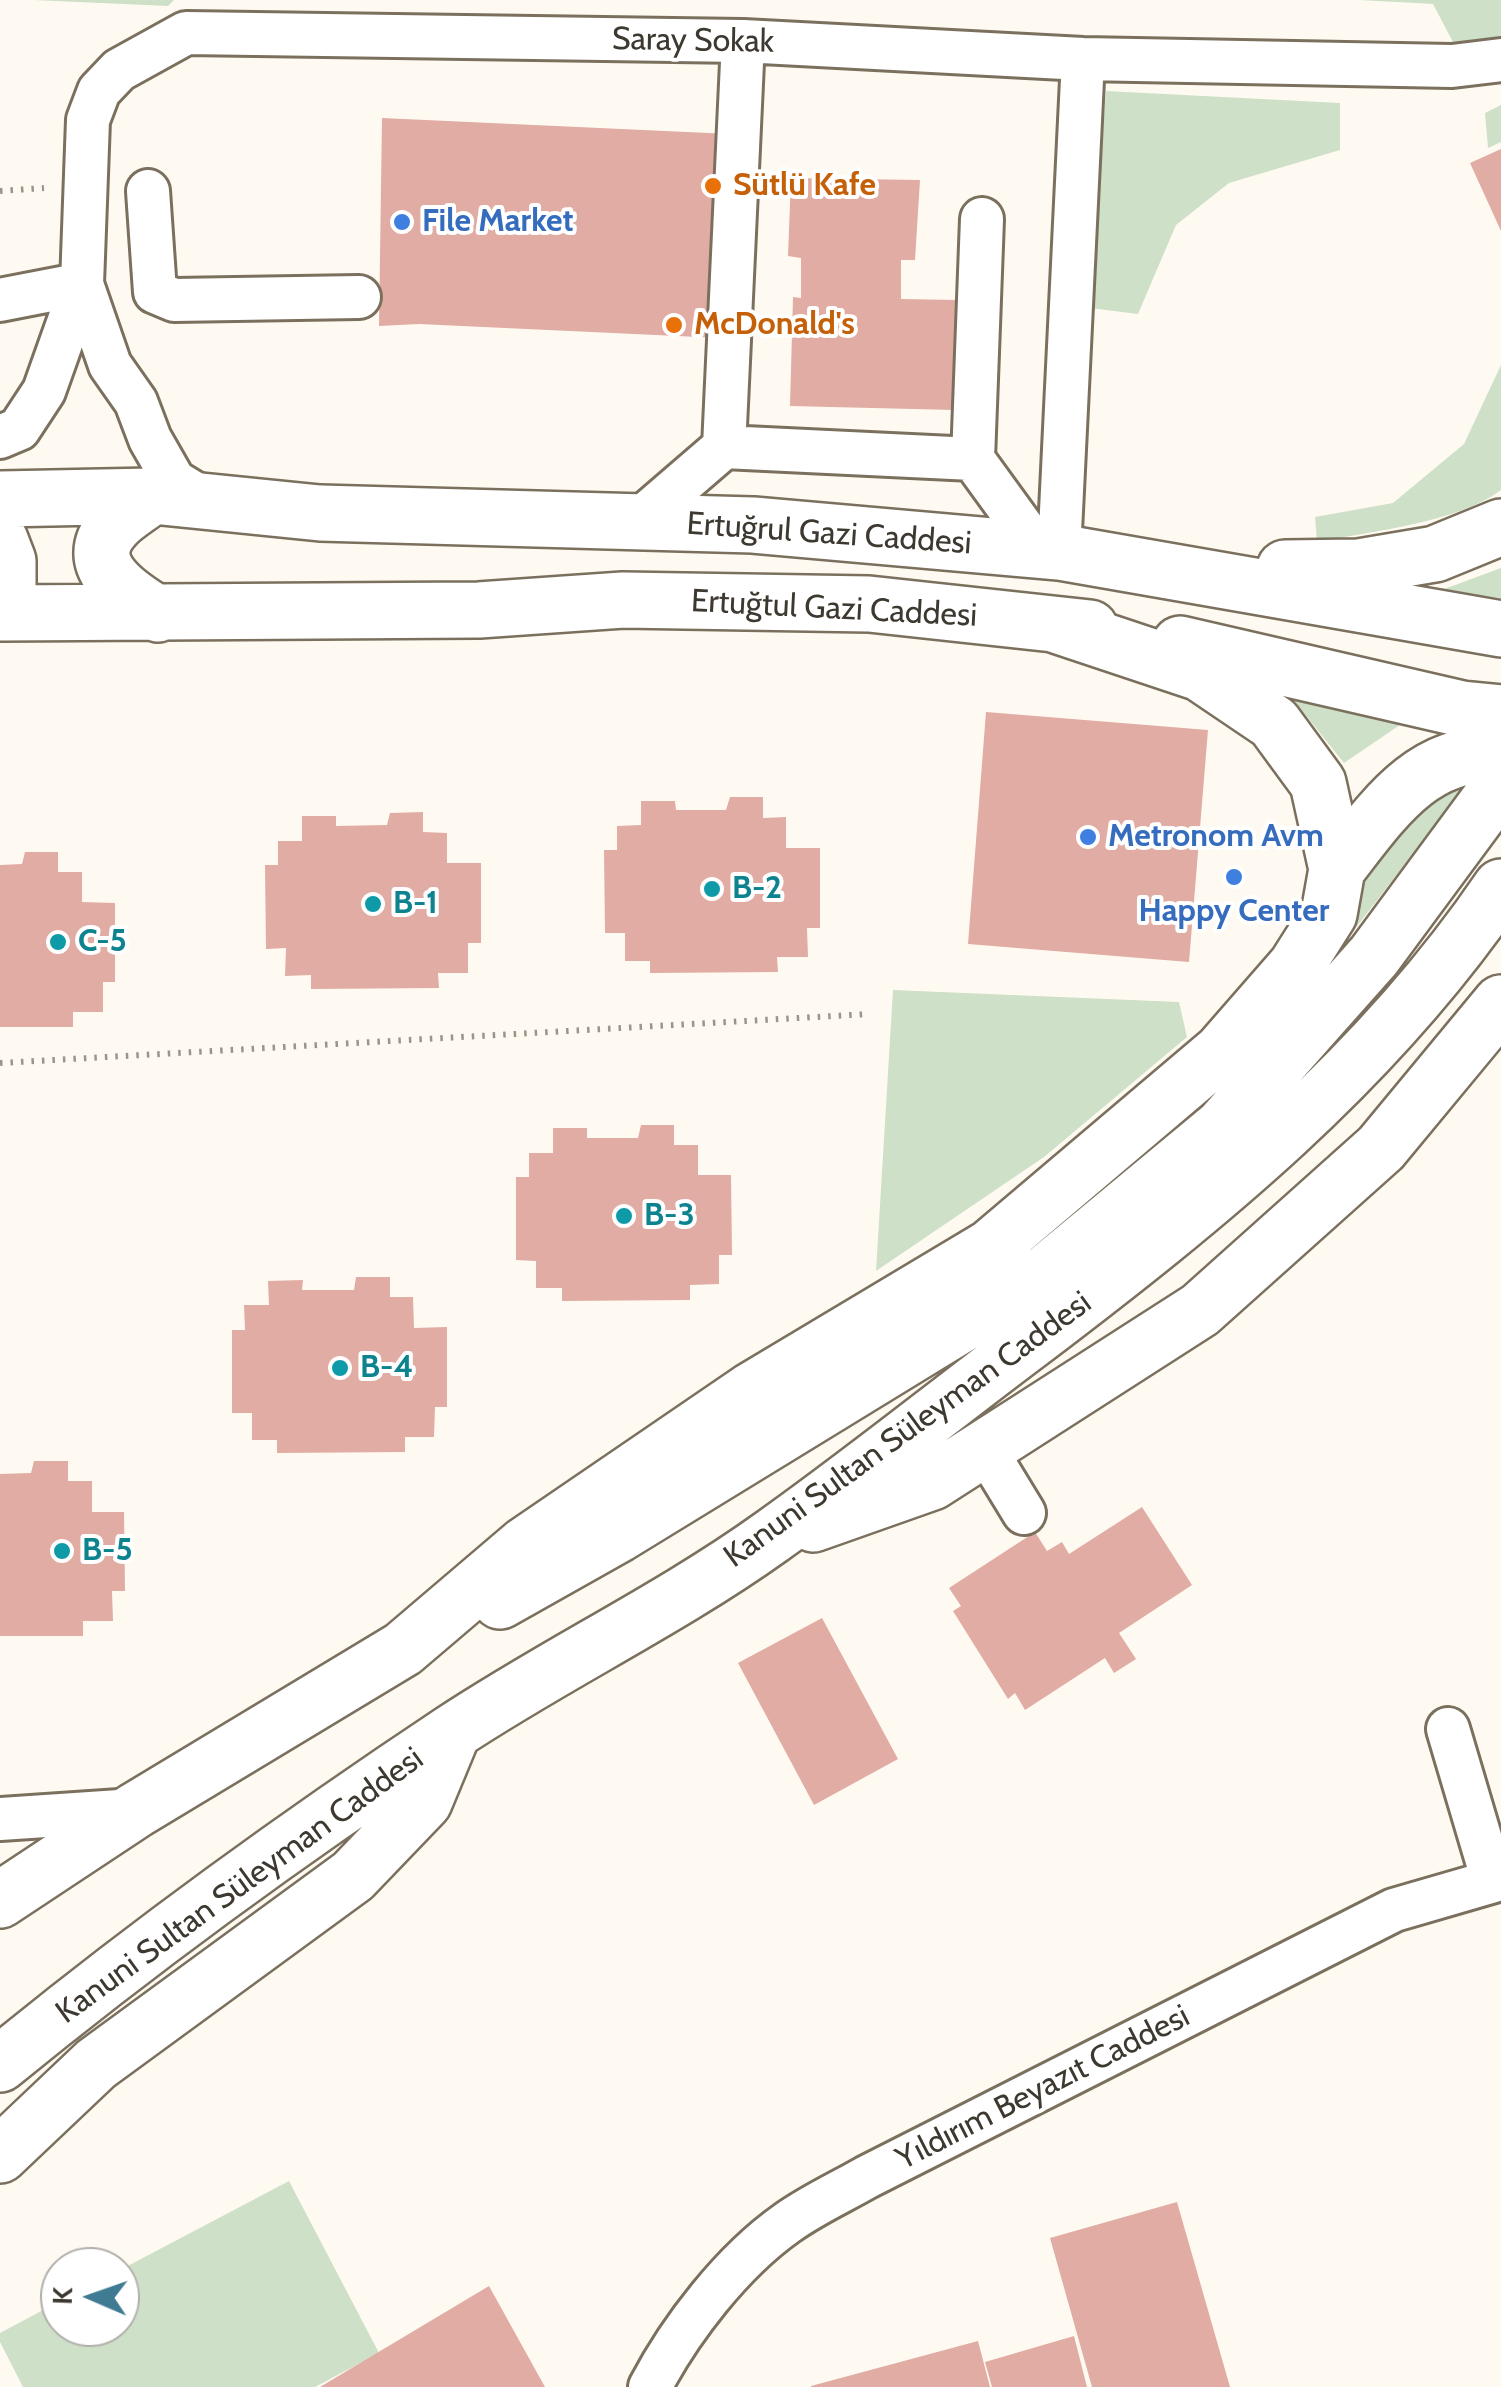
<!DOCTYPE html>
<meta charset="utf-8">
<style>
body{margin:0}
#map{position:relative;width:1501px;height:2387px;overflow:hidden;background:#fffaf1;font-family:Cabin,sans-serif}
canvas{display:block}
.north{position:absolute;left:40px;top:2247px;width:100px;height:100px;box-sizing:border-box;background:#fff;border:2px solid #b1afac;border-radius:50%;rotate:272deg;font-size:28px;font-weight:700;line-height:40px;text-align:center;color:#3d3830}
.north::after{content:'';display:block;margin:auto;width:35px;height:45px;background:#3f7b92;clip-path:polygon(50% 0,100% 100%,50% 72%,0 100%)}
</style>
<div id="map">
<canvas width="1501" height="2387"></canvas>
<div class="north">K</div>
</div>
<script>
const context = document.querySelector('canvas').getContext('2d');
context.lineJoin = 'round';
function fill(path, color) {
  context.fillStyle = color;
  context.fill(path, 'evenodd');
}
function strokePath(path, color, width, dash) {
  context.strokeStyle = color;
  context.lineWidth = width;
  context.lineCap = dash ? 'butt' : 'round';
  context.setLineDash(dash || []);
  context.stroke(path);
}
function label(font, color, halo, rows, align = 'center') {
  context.font = font + ' Cabin,sans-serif';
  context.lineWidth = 8;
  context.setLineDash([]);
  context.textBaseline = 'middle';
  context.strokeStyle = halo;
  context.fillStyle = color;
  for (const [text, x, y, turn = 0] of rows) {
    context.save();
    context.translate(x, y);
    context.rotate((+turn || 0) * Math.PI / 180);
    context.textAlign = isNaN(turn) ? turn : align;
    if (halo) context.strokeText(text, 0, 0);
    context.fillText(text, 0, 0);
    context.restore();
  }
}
const green = new Path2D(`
 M33 0H174L168 6Z
 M1359 0H1501V48L1455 46 1433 4Z
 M1106 91 1340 103V150L1229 183 1176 225 1138 314 1090 308Z
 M1501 105V142L1488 148 1485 113Z
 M1501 365V490C1457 523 1371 531 1317 542L1315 517 1393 503 1464 444Z
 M1501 568V598L1439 591Z
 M1288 693 1416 714 1344 763Z
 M1480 766 1351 934 1372 847Z
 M893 990 1179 1002 1187 1037 1044 1157 876 1271Z
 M289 2181 379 2353 315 2387H23L0 2342V2333L60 2301V2327H120V2270Z`);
const building = new Path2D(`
 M382 118 730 134 720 338 419 324 379 326Z
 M1501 149V231L1470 163Z
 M791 178 920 180 915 260H901V299L958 300 955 410 790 406 793 297 801 298V258L788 256Z
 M986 712 1208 730 1189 962 968 944Z
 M730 797H763V818L786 817V848H820V928H807L808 957H777L778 972 650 973V961H625V933H605L604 850H617V826L641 825V801H675L676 810H726Z
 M423 812V832L447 833V863H481V943H468V973H438L439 988 311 989V975L285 976 286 948 266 949 265 865H278V841H302V816H336V826L387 825 390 813Z
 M25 852H58V872H82V902L115 903V982H103V1012H73V1027H0V865L22 864Z
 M641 1125H674V1145H698V1175H731L732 1255H719V1284L690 1285V1300L562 1301V1288H536V1261L516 1260V1177H529V1153H553V1128H587V1138H638Z
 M356 1277H390V1297H413L414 1328 447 1327V1407H435L434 1437H405V1452L277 1453V1440H252V1413H232V1330H245L244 1305H269L268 1281 303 1280 302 1290H354Z
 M34 1461H68V1481H92V1512H124L125 1591H112L113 1621H83V1636H0V1474L31 1473Z
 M1142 1507 1192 1585 1119 1633 1136 1659 1114 1673 1105 1658 1025 1710 1015 1693 1008 1699 953 1611 961 1606 949 1588 1035 1532 1047 1551 1062 1542 1069 1554Z
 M822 1618 898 1759 814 1805 738 1663Z
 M1177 2202 1230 2387H1092L1050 2238Z
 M489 2286 545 2387H320Z
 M1074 2336 1087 2387H992L985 2362Z
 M978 2341 990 2387H811V2386Z`);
const path = new Path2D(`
 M0 191 44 188
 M0 1063 869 1014`);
const minor = new Path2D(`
 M148 191 155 292 174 300 359 297
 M82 284 110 365 136 402 150 439 174 481 202 498
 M0 300 82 284
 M0 437 19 429 44 391 82 284 88 120 99 91 119 70 186 33 743 41 1083 59 1452 66 1501 60
 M724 447 743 41
 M973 459 982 219
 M637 522 724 447 973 459 1039 550
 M1059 552 1083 59
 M985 1449 1024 1513
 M1448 1729 1493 1881
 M0 1819 135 1810
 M650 2387C681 2328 732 2262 787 2223 812 2205 841 2192 867 2177L1394 1910 1501 1879`);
const major = new Path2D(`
 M152 496C140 506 125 514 115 525 78 564 128 596 158 614
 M0 499 152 496 320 513 753 525 1059 552 1501 629
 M0 540 8 561V585L0 591
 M1285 568 1358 567 1435 554 1501 527
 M0 613 479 610 623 600 869 604 1090 628
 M1180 644 1462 709 1501 713
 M1337 869C1381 813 1422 748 1501 755
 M813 1524 932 1482 1200 1310 1381 1148 1501 1003
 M500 1601 619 1534 1047 1272 1222 1127 1374 956 1501 784
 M0 1900 136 1810 403 1649 525 1545 752 1390 991 1247 1221 1052 1296 966 1329 914 1337 869 1318 783 1274 723 1200 673 1056 625
 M0 2064C144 1946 296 1836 451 1733 555 1664 669 1610 771 1537 860 1474 945 1405 1032 1340 1207 1207 1377 1070 1501 887
 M0 2155 96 2064 353 1876 424 1802 453 1732`);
const markers = [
 [713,186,10,"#e8710a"],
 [402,222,10,"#3f7fe0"],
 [674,325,10,"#e8710a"],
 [1088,837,10,"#3f7fe0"],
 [1234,877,10,"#3f7fe0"],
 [712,889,10,"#0f9aa8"],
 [373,904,10,"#0f9aa8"],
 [58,942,10,"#0f9aa8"],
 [624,1216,10,"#0f9aa8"],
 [340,1368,10,"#0f9aa8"],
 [62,1551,10,"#0f9aa8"]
];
const streetNames = [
 ["Saray Sokak",693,41,1],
 ["Ertuğrul Gazi Caddesi",829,534,4],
 ["Ertuğtul Gazi Caddesi",834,609,3],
 ["Kanuni Sultan Süleyman Caddesi",908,1430,-36],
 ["Kanuni Sultan Süleyman Caddesi",240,1886,-36],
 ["Yıldırım Beyazıt Caddesi",1043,2088,-27]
];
const foodNames = [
 ["Sütlü Kafe",733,186],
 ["McDonald's",694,325]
];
const shopNames = [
 ["File Market",422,222],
 ["Metronom Avm",1108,837],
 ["Happy Center",1234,912,"center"]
];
const cultureNames = [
 ["B-2",732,889],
 ["B-1",393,904],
 ["C-5",78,942],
 ["B-3",644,1216],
 ["B-4",360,1368],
 ["B-5",82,1551]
];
fill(green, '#cee0c7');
fill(building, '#e0aca3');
strokePath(minor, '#7b705d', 48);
strokePath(major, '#7b705d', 60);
strokePath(path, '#99948c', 6, [2.5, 8]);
strokePath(minor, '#fff', 42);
strokePath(major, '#fff', 55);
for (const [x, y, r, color] of markers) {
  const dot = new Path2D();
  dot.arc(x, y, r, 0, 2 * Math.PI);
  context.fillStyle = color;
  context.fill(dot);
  strokePath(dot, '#fff', 4);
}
label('32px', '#3d3830', '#fff', streetNames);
label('bold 32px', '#c56008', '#fff', foodNames, 'left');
label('bold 32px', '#366cbe', '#fff', shopNames, 'left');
label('bold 32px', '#0d838f', '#fff', cultureNames, 'left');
</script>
